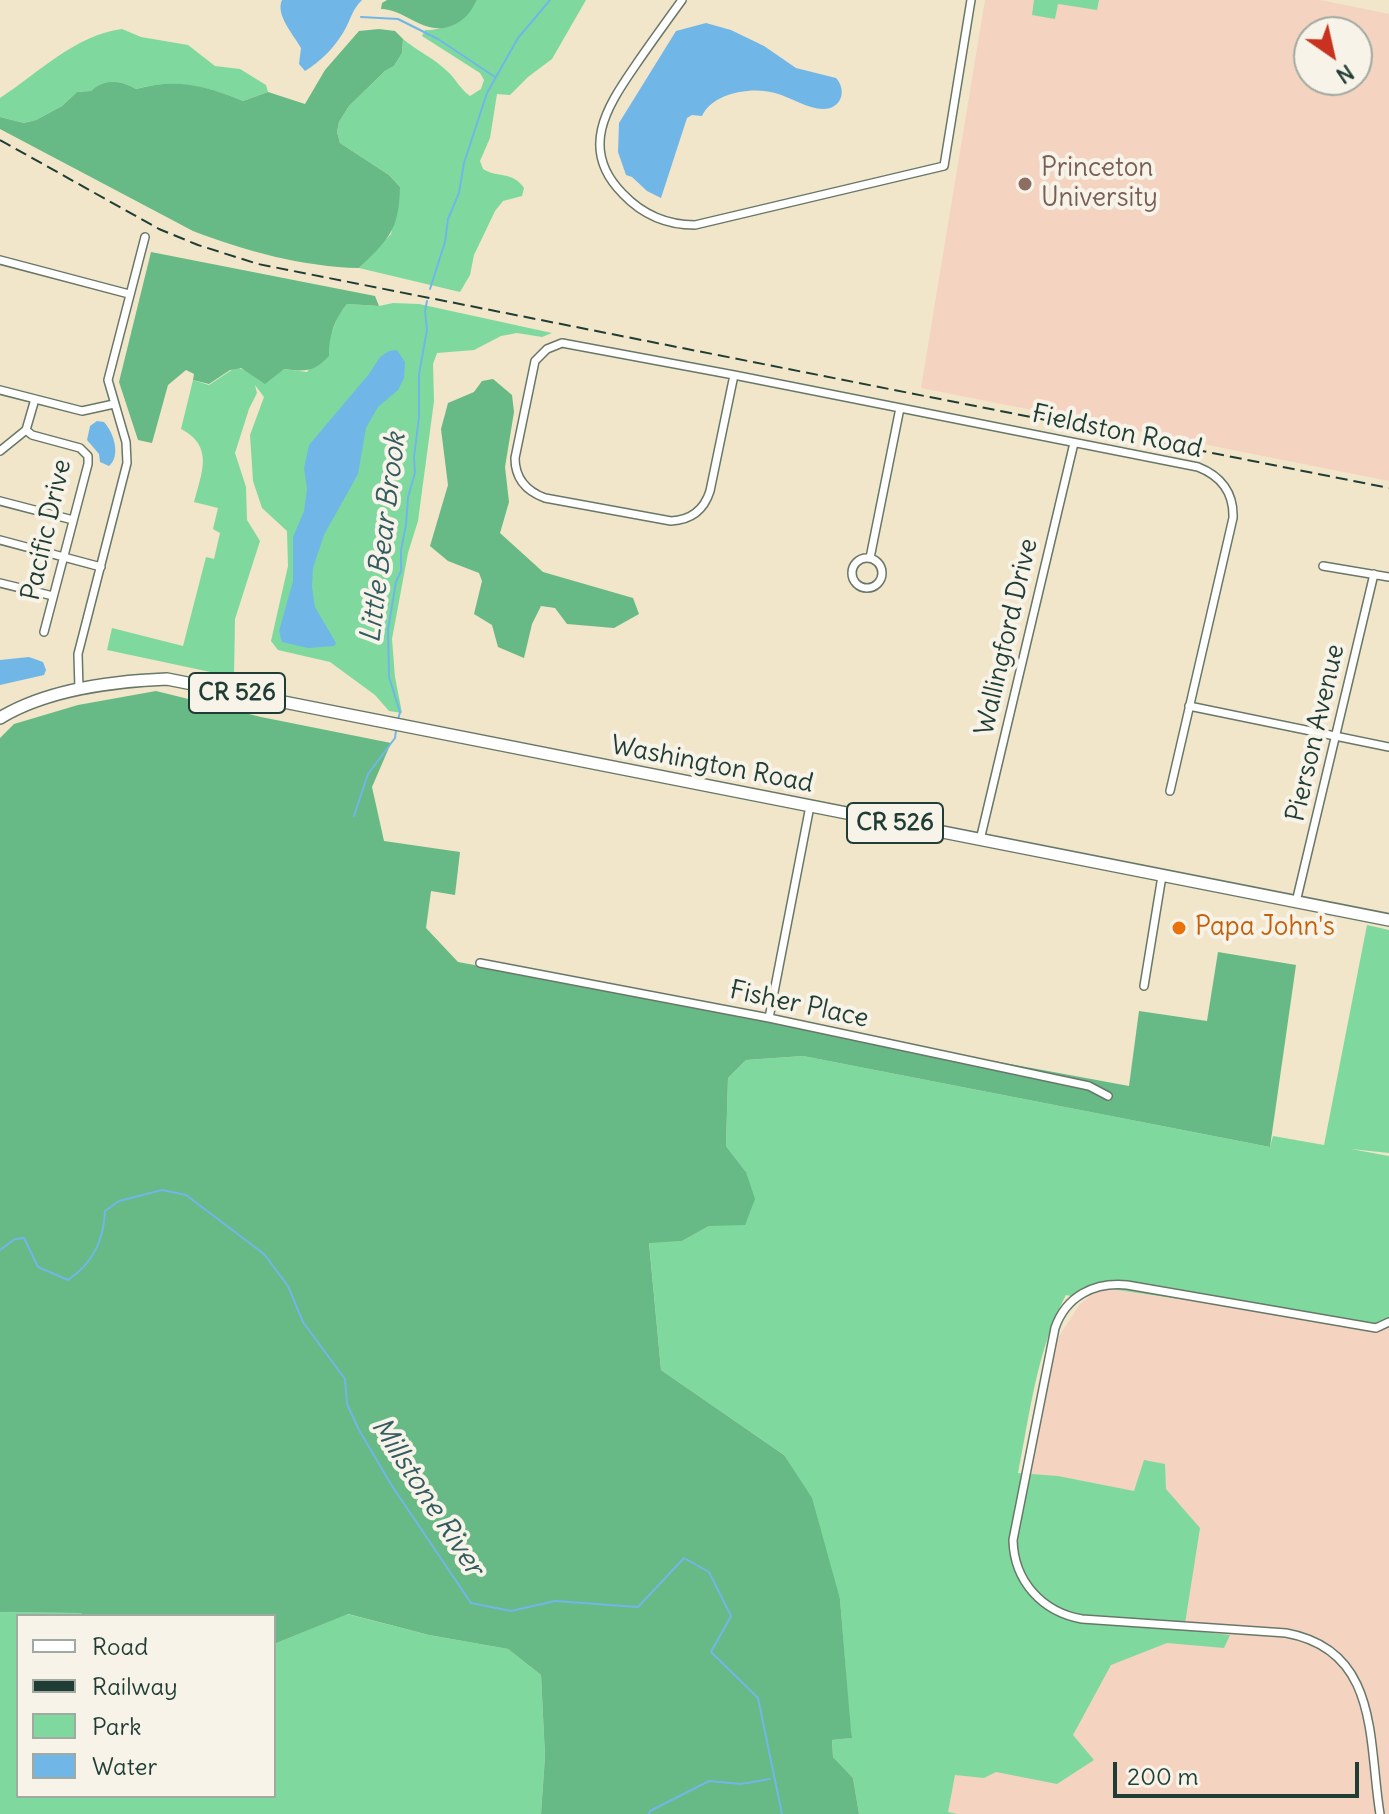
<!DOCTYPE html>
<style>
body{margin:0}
#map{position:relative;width:1389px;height:1814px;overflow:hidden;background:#f1e5ca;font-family:Delius,sans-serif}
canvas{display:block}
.legend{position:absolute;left:16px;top:1614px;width:260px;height:184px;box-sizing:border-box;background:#f7f3e8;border:2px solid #a1aaa0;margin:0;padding:10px 14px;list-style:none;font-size:24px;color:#1f3d34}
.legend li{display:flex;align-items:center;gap:16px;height:40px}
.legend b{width:40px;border:2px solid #a1aaa0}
.north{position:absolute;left:1293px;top:16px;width:80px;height:80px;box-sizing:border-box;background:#f7f3e8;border:2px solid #a1aaa0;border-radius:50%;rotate:146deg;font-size:22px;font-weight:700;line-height:32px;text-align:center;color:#1f3d34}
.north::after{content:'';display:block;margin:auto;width:28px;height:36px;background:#c8321e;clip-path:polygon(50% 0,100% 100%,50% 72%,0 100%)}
.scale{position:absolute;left:1113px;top:1762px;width:246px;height:36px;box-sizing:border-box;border:4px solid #1f3d34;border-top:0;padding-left:10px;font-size:24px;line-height:28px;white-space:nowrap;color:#1f3d34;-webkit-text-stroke:6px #f7f3e8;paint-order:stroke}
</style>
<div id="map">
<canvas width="1389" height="1814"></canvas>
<ul class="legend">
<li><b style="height:10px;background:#fff"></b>Road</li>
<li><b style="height:10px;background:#1f3d34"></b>Railway</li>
<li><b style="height:22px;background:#7fd99f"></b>Park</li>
<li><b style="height:22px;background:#70b7e8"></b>Water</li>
</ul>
<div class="north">N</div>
<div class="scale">200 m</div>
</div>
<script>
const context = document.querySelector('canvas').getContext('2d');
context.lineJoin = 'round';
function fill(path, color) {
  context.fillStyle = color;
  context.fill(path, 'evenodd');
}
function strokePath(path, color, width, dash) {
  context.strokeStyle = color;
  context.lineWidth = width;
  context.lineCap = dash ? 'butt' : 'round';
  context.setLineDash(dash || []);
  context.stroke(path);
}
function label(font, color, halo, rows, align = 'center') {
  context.font = font + ' Delius,sans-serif';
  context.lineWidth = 8;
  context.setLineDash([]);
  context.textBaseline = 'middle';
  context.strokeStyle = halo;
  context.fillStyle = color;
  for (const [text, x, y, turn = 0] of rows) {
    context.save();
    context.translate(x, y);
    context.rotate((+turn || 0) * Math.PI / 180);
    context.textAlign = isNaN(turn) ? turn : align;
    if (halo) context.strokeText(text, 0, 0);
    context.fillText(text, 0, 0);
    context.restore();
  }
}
const built = new Path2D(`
 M985 0H1320L1389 14V481L921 388ZM1309 32H1357V80H1309Z
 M1096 1287 1326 1320 1389 1322V1814H859L853 1778 833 1757 1010 1581 1056 1341 1080 1304 1089 1297Z`);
const green = new Path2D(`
 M477 0H586L552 59 528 77 510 95 497 94 490 138 480 161 483 169C497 178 513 171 524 188L522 196 503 201 495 211 474 255 470 275 460 292 359 268 391 234 400 187 389 175 340 143 337 132 339 122 349 106 385 71 394 66 402 53 403 39C417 51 434 58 447 71 456 79 460 89 470 96L481 89 484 80 480 73 422 36 425 30C444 31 469 17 477 0Z
 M1034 0H1099L1097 10 1058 4 1055 19 1032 15Z
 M122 29 141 37 188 45 215 66 240 69 266 85 268 92 243 101C209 86 172 78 136 89 121 80 104 78 91 91L77 92 62 106 36 120 24 123 0 117V98C37 74 75 35 122 29Z
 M393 303 419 304 552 333 542 337 517 333 501 336 474 350 437 353 433 364 434 401 418 521 408 553 392 639 395 677 402 713 389 711 375 695 330 662 278 650 271 641 288 566 287 531 262 508 253 481 250 435 264 397 255 385 257 393 249 409 235 453 246 487 247 520 260 541 235 619 234 677 107 650 112 628 183 646 206 557 214 559 220 533 213 529 218 508 194 502C202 472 214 446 181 429L193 380 209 385 236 367 247 371 260 379 284 369 307 372 328 342 339 314 347 304 379 306Z
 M1367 925 1389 930V1153L1351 1149 1389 1156V1322L1386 1326 1326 1320 1096 1287 1076 1297 1066 1295C1037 1349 1030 1413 1018 1473L1058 1476 1134 1491 1144 1460 1165 1464 1166 1489 1200 1528 1184 1630 1230 1635 1224 1648 1167 1643 1111 1665 1073 1735 1094 1760 1057 1784 996 1772 984 1778 955 1775 948 1812 957 1814H859L853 1778 833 1757 832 1740 851 1738 840 1599 784 1455 661 1370 649 1242 682 1241 709 1226 746 1172 726 1146 728 1078 746 1060 803 1056 1270 1147 1273 1136 1324 1145Z
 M0 1612 80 1613 87 1616H18V1796H274V1644L347 1614 429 1635 508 1649 541 1675 545 1756 541 1814H0Z`);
const forest = new Path2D(`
 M387 0H477C471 12 464 21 451 26 424 36 407 10 381 9L382 3Z
 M379 29 395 31 403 39 402 53 394 66 385 71 349 106 339 122 337 132 340 143 389 175 400 187C399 230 389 239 359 268 304 267 245 251 193 231L0 129V117L24 123 36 120 62 106 77 92 91 91C104 78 121 80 136 89 175 78 206 85 243 101L268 92 305 104 325 70 359 31Z
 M151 252 375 296 379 306 347 304C335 318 328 338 329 356 314 372 305 372 284 369L265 384 241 368 230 370 209 384 193 380 194 374 186 370 168 385 152 443 138 440 119 382Z
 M493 379 512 395 514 412 505 467 509 502 500 533 543 572 633 598 639 614 614 628 567 624 555 608 541 606 532 624 524 658 498 647 492 625 474 614 482 581 479 573 448 561 430 546 448 485 441 429 448 403 474 392 482 381Z
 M156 691 261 717 391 743 372 787 384 841 460 852 455 895 431 891 426 928 458 962 1129 1086 1139 1011 1207 1021 1218 952 1296 965 1270 1147 803 1056 746 1060 728 1078 726 1146 746 1172 755 1199 745 1225 709 1226 682 1241 649 1243 661 1370 784 1455 812 1498 840 1599 851 1731 852 1738 832 1740 833 1757 853 1778 859 1814H541L545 1756 541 1675 508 1649 429 1635 348 1614 274 1644V1616H87L80 1613 0 1612V738L14 724 78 705Z`);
const water = new Path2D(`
 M282 0H362C351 11 351 20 343 33 333 49 321 61 305 71L299 64 301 48C294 35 275 15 282 0Z
 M706 23 731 30 764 46 796 68 836 78C847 90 842 109 823 109 808 109 790 97 775 93 752 86 712 93 702 116L692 115 687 118 661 198 647 191 632 177 626 175 618 152 619 123 676 31Z
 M397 350 405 362 404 378 398 390 378 407 366 428 358 474 324 535 313 568 312 587 315 607 336 643 334 646 308 648 282 642 279 631 293 581V537L304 511 307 489 304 468 309 445 369 374 380 357 389 351Z
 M97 421 104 422C114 433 121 456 109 466L100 462 99 454 87 440 90 426Z
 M29 657 43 662 46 670 44 675 0 685V660Z`);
const stream = new Path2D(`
 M361 17 398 19 438 39 495 77
 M430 289 445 242 448 219 459 193 464 163 487 93 518 38 550 0
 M398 720 400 712 389 677 388 630 396 582 401 571V550L406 525 408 497 415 473 414 457 419 417V374L427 330 425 311 427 301
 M354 816 368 774 395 738 396 730
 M0 1250 15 1239 24 1238 38 1267 68 1280C92 1264 104 1240 105 1211L119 1201 162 1190 186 1195 264 1254 288 1286 303 1322 345 1379 347 1404 359 1430 392 1486 471 1603 511 1611 555 1601 638 1607 684 1558 709 1572 731 1616 711 1652 758 1698 782 1814
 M649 1814 650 1811 709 1781 741 1784 770 1779`);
const street = new Path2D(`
 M682 0C666 22 650 44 635 66 606 108 579 150 623 194 643 215 666 225 695 225L944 166 971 0
 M0 260 129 294
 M562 343 734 375 710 491C704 510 691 520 671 521L545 498C526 491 515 478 515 458L535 361 547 349Z
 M734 375 1198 467C1221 476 1234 493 1233 518L1170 791
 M0 390 82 411 114 404
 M26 430 32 435 80 448 88 456V464L44 632
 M0 451 26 430 35 399
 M0 501 73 520
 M0 540 101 567
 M852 573a15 15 0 1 1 30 0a15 15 0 1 1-30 0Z
 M870 558 900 408
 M1323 566 1389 577
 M0 583 53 596
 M79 690 78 654 127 463 126 442 108 380 145 237
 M1189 706 1389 747
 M980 840 1074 443
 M1296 902 1374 574
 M480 963 769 1018 1089 1086 1108 1096
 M1144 986 1162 876
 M769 1018 810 806
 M1380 1814C1368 1741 1380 1650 1286 1633L1082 1619C1042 1612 1014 1581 1013 1540L1055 1328C1066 1296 1094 1282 1127 1285L1376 1328 1389 1322`);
const primary = new Path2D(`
 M0 718C46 690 114 681 167 679L1389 920`);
const rail = new Path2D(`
 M0 140 159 229 198 245 258 264 1389 488`);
const markers = [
 [1025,184,8,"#8d6e63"],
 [1179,928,8,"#e8710a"]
];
const shields = [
 [237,693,96],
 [895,823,96]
];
const shieldNames = [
 ["CR 526",237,693],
 ["CR 526",895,823]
];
const educationNames = [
 ["Princeton",1041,169],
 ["University",1041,199]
];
const streetNames = [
 ["Fieldston Road",1117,432,12],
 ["Pacific Drive",47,530,-77],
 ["Wallingford Drive",1007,637,-77],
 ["Pierson Avenue",1316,733,-77],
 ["Washington Road",712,765,11],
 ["Fisher Place",799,1005,12]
];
const foodNames = [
 ["Papa John's",1195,928]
];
const waterNames = [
 ["Little Bear Brook",384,538,-83],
 ["Millstone River",427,1497,57]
];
fill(built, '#f5d3c1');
fill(green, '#7fd99f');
fill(forest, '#67b986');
fill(water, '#70b7e8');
strokePath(stream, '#70b7e8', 2);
strokePath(street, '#687868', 10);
strokePath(primary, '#687868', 14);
strokePath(street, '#fff', 7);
strokePath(primary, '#fff', 11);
strokePath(rail, '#1f3d34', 2, [12, 6]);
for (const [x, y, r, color] of markers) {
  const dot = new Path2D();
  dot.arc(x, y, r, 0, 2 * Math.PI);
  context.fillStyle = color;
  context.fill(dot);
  strokePath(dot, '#f7f3e8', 3);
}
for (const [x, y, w] of shields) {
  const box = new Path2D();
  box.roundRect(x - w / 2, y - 20, w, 40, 6);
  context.fillStyle = '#f7f3e8';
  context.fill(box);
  strokePath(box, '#1f3d34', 2);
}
label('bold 24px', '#1f3d34', null, shieldNames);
label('26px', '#785e54', '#f7f3e8', educationNames, 'left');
label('26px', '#1f3d34', '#f7f3e8', streetNames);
label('26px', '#c56008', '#f7f3e8', foodNames, 'left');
label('italic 28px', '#335c61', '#f7f3e8', waterNames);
</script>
